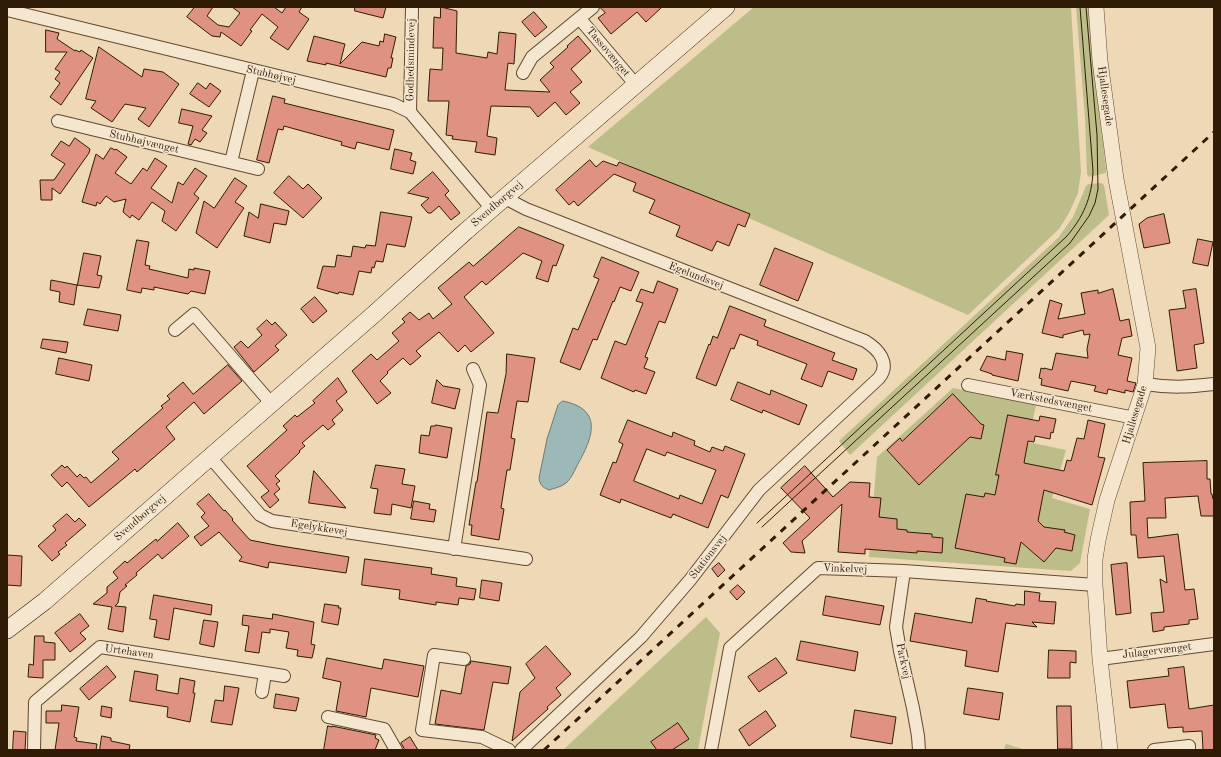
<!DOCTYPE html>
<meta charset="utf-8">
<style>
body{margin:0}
#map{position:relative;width:1221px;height:757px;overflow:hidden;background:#eed8b5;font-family:"Old Standard TT",serif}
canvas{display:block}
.frame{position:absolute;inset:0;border:8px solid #301b06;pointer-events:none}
</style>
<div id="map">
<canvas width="1221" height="757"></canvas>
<div class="frame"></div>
</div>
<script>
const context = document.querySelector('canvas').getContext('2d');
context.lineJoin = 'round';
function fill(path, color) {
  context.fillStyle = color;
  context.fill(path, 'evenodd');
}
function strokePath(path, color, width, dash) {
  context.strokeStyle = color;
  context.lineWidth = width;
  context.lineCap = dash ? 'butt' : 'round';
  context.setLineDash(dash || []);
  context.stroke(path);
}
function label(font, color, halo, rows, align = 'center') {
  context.font = font + ' "Old Standard TT",serif';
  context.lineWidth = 3;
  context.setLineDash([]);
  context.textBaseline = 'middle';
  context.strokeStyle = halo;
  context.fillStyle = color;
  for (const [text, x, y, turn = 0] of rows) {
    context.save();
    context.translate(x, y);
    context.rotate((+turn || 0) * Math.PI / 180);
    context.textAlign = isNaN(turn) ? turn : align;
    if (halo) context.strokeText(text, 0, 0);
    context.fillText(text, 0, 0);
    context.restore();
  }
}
const green = new Path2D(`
 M754 7H1071L1081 172 1078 193 1069 213 1059 229 968 315 588 147Z
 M1076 7H1090L1099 110 1106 169V173L1089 177 1087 174 1085 118Z
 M1101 183 1104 185 1109 215 850 455 839 441 1058 238 1073 217 1086 186 1089 184Z
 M953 388 1036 405 1028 442 1066 450 1052 498 1090 509 1080 563 1071 571 869 557 877 457Z
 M706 617 720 633 698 750H563Z
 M1006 744 1026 750H1004Z`);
const water = new Path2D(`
 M563 401C602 409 594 435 579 462 575 469 572 478 566 483 561 487 555 488 549 490 542 487 540 485 539 478L547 439 558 405Z`);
const building = new Path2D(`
 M195 7H213L207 16 218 25 229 27 240 13 232 7H274L282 13 286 7H302L299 12 309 19 288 50 270 38 278 27 262 14 250 30 252 31 241 46 221 32 220 37 212 36 187 17Z
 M355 7H386L383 18 355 11Z
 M441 7 457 11 456 53 487 58 488 52 497 54 499 32 516 34 514 64 508 63 505 90 550 92 540 80 554 67 550 63 568 47 567 46 578 36 591 51 571 69 582 82 570 92 580 103 566 115 555 102 538 117 530 107 491 106 487 136 497 138 495 155 475 152 477 142 452 139 453 136 446 135 449 101H428L430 69 442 70 443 48H433L434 17 440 18Z
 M600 7H662L646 22 637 12 611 34 598 18 605 13Z
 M534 12 547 27 535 37 522 22Z
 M46 30 59 33 57 39 75 51V50L80 52 81 50 93 58 61 105 50 97 60 83 55 79 60 72 55 69 67 52H46Z
 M385 34 396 37 391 58H393L391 68H388L386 77 326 63V65L307 61 314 36 345 44 340 64 362 42 379 46 380 41 383 42Z
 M99 47 142 77 144 69 163 72 179 84 149 127 138 119 146 108 125 104 112 122 91 108 96 101 86 99Z
 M198 83 206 89 210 83 221 91 209 107 190 94Z
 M273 96 285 99 284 103 394 130 389 150 357 142 355 149 341 145 342 142 284 126 283 130 278 129 269 163 257 160Z
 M182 109 212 116 202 130 207 133 200 142 195 139 191 145 188 144 193 126 179 123Z
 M75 138 90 149 89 153 60 194 52 188V200H41L40 180H54L65 164 51 155 61 141 69 146Z
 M111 148 115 150 116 149 127 157 115 173 131 184 143 168 147 171 155 158 167 166 151 188 172 203 178 182 183 185 195 168 207 176 194 194 199 198 176 231 162 221 165 211 152 202 139 220 132 215 130 218 123 212 126 199 114 202 106 196 100 204 97 202 96 206 82 202 96 154 103 159Z
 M395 149 412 153 410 160 416 162 413 174 391 169Z
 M590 160 596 167 603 161 617 166 619 162 750 214 745 227 738 224 729 246 717 241 712 251 676 236 680 226 649 213 655 200 633 191 636 183 614 174 578 206 574 201 569 205 556 190Z
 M433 172 449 191 445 195 460 213 451 220 439 206 431 213H428L421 205 429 198 408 193Z
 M289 176 303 189 308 184 322 198 303 218 274 193Z
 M235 178 247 186 235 202 244 208 217 248 196 233 204 201 214 208Z
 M261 204 289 211 286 225 274 223 270 243 244 236 249 212 258 218Z
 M381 212 412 217 405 247 387 244 383 262 376 261 374 268 372 267 371 273 359 271 353 295 339 292 338 294 317 288 323 266 335 267 337 255 351 257 353 246 365 248 366 245 375 246Z
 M1164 214 1170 243 1144 248 1139 224 1147 218Z
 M519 227 564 245 556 266 553 265 548 282 536 278 542 261 523 253 486 285 482 281 464 297 494 333 471 352 465 345 458 352 439 332 416 351 421 356 413 363 410 365 403 358 387 372 388 373 380 381 391 393 377 404 352 371 371 354 377 360 399 341 392 333 405 322 402 319 410 312 419 320 429 313 433 319 452 304 438 288 469 262 473 266Z
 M1198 239 1213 242 1208 266 1193 263Z
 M137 240 149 242 145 265 150 266 149 269 188 278 189 269 194 270V268L210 271 205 294 191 291 188 294 154 287V290L142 288 141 293 127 290Z
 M775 248 813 263 798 301 760 285Z
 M84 253 101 256 97 275 102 276 99 288 77 285 74 305 59 302 60 292 50 290 51 280 77 285Z
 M602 257 639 272 631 291 620 287 614 302 613 301 597 340 593 339 580 370 560 362 573 328 578 330 599 279 594 277Z
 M658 281 678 289 665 323 659 321 645 357 648 358 644 368 655 372 646 394 635 390 634 392 601 378 615 341 626 345 643 303 636 301 641 289 653 293Z
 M1113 289 1120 321 1129 319 1132 336 1122 338 1118 355 1132 358 1127 381 1136 383 1133 392 1125 390V393L1108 389 1107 394 1094 391 1096 386 1071 381 1068 391 1041 385 1042 379 1039 378 1041 368 1044 369V368L1052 370 1056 353 1088 358 1087 349 1090 334 1084 335 1083 330 1063 335V338L1042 333 1050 300 1062 304 1058 319 1085 314 1081 293 1098 290V293Z
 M1196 289 1204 343 1194 345 1197 368 1177 371 1169 310 1186 308 1183 291Z
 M315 297 327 311 313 323 301 309Z
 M730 306 766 320 764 326 835 353 832 360 857 369 853 380 828 371 822 387 801 379 807 364 757 345 758 341 740 334 734 349 731 348 716 386 696 378 709 344 710 345 713 336 717 338Z
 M88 309 121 315 118 331 84 325Z
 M267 320 272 325 275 322 287 335 275 346 279 350 254 372 234 347 241 341 248 348 262 335 257 329Z
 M43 339 68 342 66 353 41 348Z
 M1007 351 1023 354 1018 381 992 375V374L980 370 987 356 1005 360Z
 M507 354 535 358 528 402 517 401 511 438 515 439 510 470H507L501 508 504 509 499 540 471 535 472 525H469L476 482H477L487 412 498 413 506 374Z
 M59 358 92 365 89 381 56 374Z
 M228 365 242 381 204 414 194 402 166 427 175 439 137 472 135 469 89 507 67 482 62 487 51 475 62 465 65 468 67 466 77 477 80 474 84 478 86 477 91 483 119 459 112 452 163 408 161 406 170 399 167 396 183 382 193 394Z
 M338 378 347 392 336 401 343 410 332 420 335 424 328 430 323 425 302 443 305 446 299 451 300 452 275 476 280 481 276 484 280 489 274 494 279 500 270 508 261 497 269 491 247 466 287 430 283 426 295 415 297 417 315 403 313 401Z
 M437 380 443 386 460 389 455 409 432 403Z
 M738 382 770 395 771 390 807 405 799 425 763 410 762 413 731 400Z
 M953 394 981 424 984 425 981 439 970 437 919 485 887 450 900 438 902 441Z
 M1008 415 1039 421 1040 416 1056 419 1053 433 1051 432 1050 439 1035 436 1034 442 1028 441 1024 463 1064 471 1067 460 1071 461 1077 438 1084 439 1088 420 1105 424 1098 457 1105 458 1092 505 1044 490 1038 521 1044 527 1065 530 1064 532 1075 535 1072 551 1056 548 1044 562 1021 542 1016 564 1004 562 1005 558 955 548 966 494 984 497 985 493 995 495 999 475H996Z
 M628 420 672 437 673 432 685 437 695 441 694 445 710 452 712 447 723 451 725 446 745 454 728 498 721 495 708 528 673 514 671 518 621 499 620 503 600 495 613 462 616 463 623 444 619 442ZM647 449 665 456 667 452 716 470 702 504 680 495 679 499 634 481Z
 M436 425 452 428 447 458 419 453 421 435 429 436 431 426H435Z
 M1207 461V479H1210L1211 494H1212L1213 499 1214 498V516H1201L1198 496 1165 498 1166 518H1147L1148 538 1178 534 1185 590 1194 589 1198 619 1189 620V624L1164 627V630L1153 632 1151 613 1164 612 1160 579 1167 583 1164 556 1138 558 1136 535H1131L1130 502 1145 501 1143 463Z
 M376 465 405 469 402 484 415 486 411 508 392 504 391 515 374 513 378 489 371 488Z
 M805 466 833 497 850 482 870 483 869 497 881 498 879 517 897 519V529L907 530V532L932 534V537L943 538 942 553 917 551V553L865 549V554L838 552 842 504 802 541 805 553 791 552 783 543 810 518 781 488Z
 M314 471 346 508 309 503Z
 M209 494 224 511 225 510 233 519 232 520 250 540 275 545 349 557 346 573 269 562 268 568 239 561 242 557 219 532 201 546 194 537 209 526 201 517 205 513 197 504Z
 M414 501 430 504 429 509 436 510 434 522 411 519Z
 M67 514 75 522 79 518 86 525 65 543 67 545 58 552 60 554 52 561 38 546 56 530 53 526Z
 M178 523 189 536 162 559 158 554 136 573 137 575 125 585 127 586 120 592 118 603 115 606 126 607 123 632 108 629 112 607 93 604 107 593V587L118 578 113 572 125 561 127 563 151 543 156 539 157 541Z
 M7 555 22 556 21 586 7 585Z
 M365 559 432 568 431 574 457 578 456 586 476 589 474 600 459 598 458 605 436 602V605L399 599 400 590 362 585Z
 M719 563 725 570 718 577 712 569Z
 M1127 563 1131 613 1116 615 1111 565Z
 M482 580 502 583 499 601 480 598Z
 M738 585 745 592 737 600 730 592Z
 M1025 591 1040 593 1039 601 1056 602 1054 624 1032 622 1037 627 1006 623 998 672 965 666 967 651 910 641 915 613 972 623 976 598 987 600 986 601 1015 606 1016 604 1024 605Z
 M154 595 212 605 211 615 174 608 169 640 154 637 157 620 150 619Z
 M826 596 884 606 880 625 823 615Z
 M325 604 339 606 338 608H341L338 625 322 622Z
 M80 614 89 626 80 633 86 639 70 652 55 633Z
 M273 614 314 622 311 644 315 645 312 658 297 656 298 650 286 648 289 632 270 629V633L262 632 259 653 245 651 249 626 242 625 243 615 272 619Z
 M204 620 218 622 214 647 200 644Z
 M35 636H44V642L55 643V660H43V678L28 677 29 664 33 665Z
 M801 641 858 652 855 671 797 660Z
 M546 646 571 674 556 688 561 695 547 707 548 709 512 741 520 692 535 678 526 664Z
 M1049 650 1076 651V663L1070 662V678H1048Z
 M327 658 382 669 384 659 424 666 418 697 371 688 366 717 336 711 341 682 323 678Z
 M776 658 787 673 759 692 748 677Z
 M471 661 511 667 508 684 493 682 484 730 435 724 441 690 461 694 466 666 470 664Z
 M107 666 116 677 89 700 80 689Z
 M1184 667 1189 709 1214 705V750H1203L1202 731 1183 732V727L1168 728 1165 704 1130 708 1127 681 1169 676 1168 669Z
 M135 671 158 675 156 690 178 694 180 678 195 681 193 693H195L190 722 167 717 168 707 130 701Z
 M225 686 239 688 232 725 211 722 215 700 223 701Z
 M968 688 1003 693 999 720 964 714Z
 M276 694 299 698 296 711 274 708Z
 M62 705 79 707 74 737 77 738 76 741 97 744 96 750H55L59 723H46V711H61Z
 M102 706 112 708 111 718 101 716Z
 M1057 706H1071L1072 749H1058Z
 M855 710 896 717 892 744 851 737Z
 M766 711 776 726 749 746 739 730Z
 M678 723 689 739 672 750H657L651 742Z
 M328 726 332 727V726L376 735 375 738 379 740 375 750H324Z
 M14 731 26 732 25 750H13Z
 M102 736 111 738V741L130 745 129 750H100Z
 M410 737 418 750H405L401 743Z`);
const minor = new Path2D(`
 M7 10 393 104 410 112 492 209
 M580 19 636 85
 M523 73 532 57 593 7
 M410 112 412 7
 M58 121 258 169
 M231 162 253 71
 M505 198 526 209 865 341C878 349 891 363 879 378L759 490 690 580 641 637 521 750
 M175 330 194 314 271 403
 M1145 384C1171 388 1188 387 1214 384
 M968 385 1135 418
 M210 457 260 515 272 521 526 559
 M454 549 480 385 473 369
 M904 571 896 627 900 651 913 708 918 736 919 750
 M464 659 434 655 422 730 482 737 509 750
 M1100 659 1214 644
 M262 692 265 673
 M328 717 384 729 396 750
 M34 750 35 702 100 647 284 676
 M711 750 730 648 818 568 904 571 1095 585
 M1154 750 1189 746V750`);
const tertiary = new Path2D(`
 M1096 7 1100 61 1116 179 1148 348 1145 384 1107 500 1098 540 1095 559V585L1100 659 1110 750`);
const secondary = new Path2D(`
 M7 630 45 601 373 315 466 231 726 7`);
const tram = new Path2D(`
 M757 523 1066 237C1083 218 1092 197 1093 171L1080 7
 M762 527 1070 243 1089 216 1095 203 1098 189 1097 135 1086 7`);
const rail = new Path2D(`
 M544 750 1214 132`);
const streetNames = [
 ["Tassovænget",608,52,50],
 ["Godhedsmindevej",411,60,-89],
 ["Stubhøjvej",271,75,13],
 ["Hjallesegade",1105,96,82],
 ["Stubhøjvænget",144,142,13],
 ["Svendborgvej",497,204,-41],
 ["Egelundsvej",696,276,21],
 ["Værkstedsvænget",1051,401,11],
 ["Hjallesegade",1135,415,-73],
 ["Svendborgvej",140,518,-41],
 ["Egelykkevej",319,528,9],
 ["Stationsvej",708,557,-52],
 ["Vinkelvej",845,569,2],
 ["Julagervænget",1157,651,-7],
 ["Urtehaven",129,652,8],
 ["Parkvej",903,661,78]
];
fill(green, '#bdbd8a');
fill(water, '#9cb8b7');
strokePath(water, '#717970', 1);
fill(building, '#df9182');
strokePath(building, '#301b06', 1);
strokePath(minor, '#604a32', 14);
strokePath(tertiary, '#604a32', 16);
strokePath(secondary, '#301b06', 18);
strokePath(minor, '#f4e6cf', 12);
strokePath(tertiary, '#f4e6cf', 15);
strokePath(secondary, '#f4e6cf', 17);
strokePath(tram, '#301b06', 1);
strokePath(rail, '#301b06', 3, [7, 7]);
label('11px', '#301b06', '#f4e6cf', streetNames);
</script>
